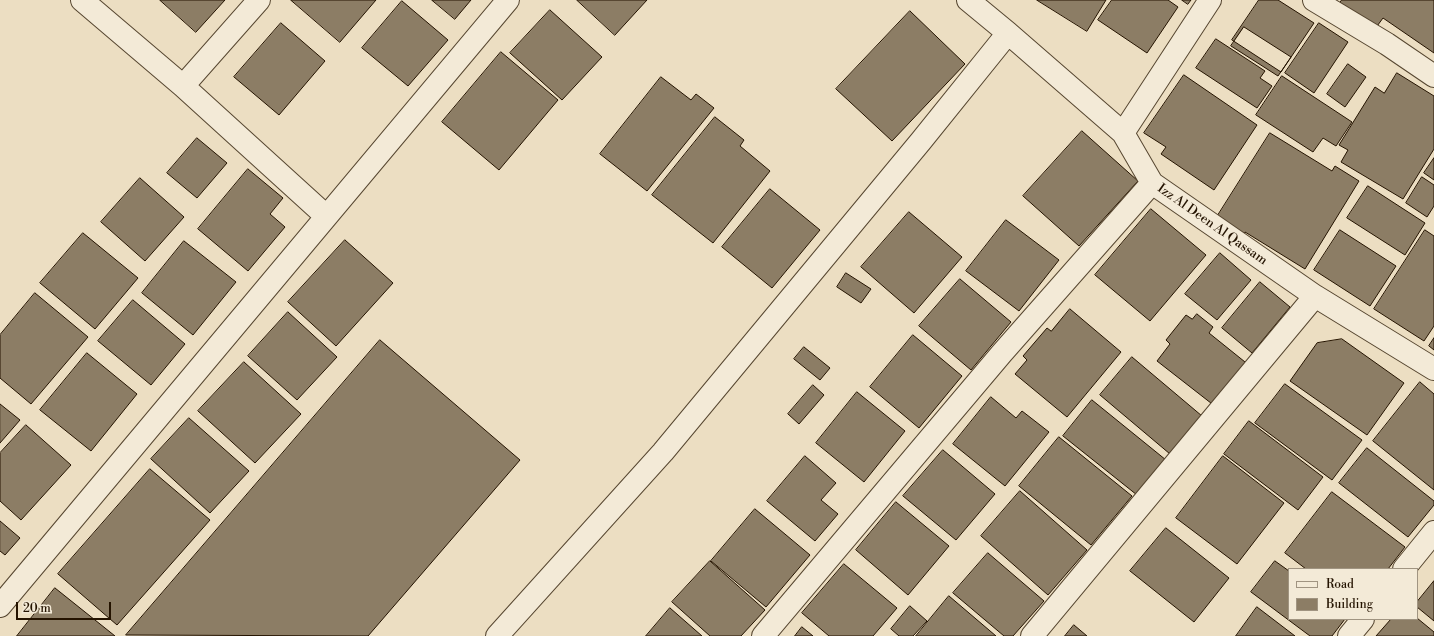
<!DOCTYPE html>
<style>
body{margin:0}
#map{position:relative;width:1434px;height:636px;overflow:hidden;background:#ecdec2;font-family:"Libre Bodoni",serif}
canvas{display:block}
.legend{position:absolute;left:1288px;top:568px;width:130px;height:52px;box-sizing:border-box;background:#f3ead7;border:1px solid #a09481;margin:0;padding:5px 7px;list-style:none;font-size:12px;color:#241300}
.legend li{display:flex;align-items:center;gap:8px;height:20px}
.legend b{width:20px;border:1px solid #a09481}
.scale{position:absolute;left:16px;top:602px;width:95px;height:18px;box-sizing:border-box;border:2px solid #241300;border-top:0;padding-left:5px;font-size:12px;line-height:14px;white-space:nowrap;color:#241300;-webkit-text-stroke:3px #f3ead7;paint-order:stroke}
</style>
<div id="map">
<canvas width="1434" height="636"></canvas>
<ul class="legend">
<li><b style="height:5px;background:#f3ead7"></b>Road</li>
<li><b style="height:11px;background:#8c7d65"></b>Building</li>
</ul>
<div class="scale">20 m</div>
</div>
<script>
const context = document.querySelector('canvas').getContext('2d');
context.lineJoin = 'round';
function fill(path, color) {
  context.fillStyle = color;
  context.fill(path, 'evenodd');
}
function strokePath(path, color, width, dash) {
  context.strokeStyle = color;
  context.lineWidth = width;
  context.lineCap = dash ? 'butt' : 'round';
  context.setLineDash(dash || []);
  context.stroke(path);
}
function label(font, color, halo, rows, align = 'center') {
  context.font = font + ' "Libre Bodoni",serif';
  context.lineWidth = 3;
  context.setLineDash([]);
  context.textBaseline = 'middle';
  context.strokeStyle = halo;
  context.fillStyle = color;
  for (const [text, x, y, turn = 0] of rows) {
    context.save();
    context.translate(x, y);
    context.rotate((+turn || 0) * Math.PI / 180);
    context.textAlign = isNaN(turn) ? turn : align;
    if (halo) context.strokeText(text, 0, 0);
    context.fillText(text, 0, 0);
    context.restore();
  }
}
const building = new Path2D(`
 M160 0H225L196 32Z
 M291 0H376L340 42Z
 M432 0H471L455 19Z
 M577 0H647L615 35Z
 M1037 0H1106L1087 31Z
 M1112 0H1168L1178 7 1147 53 1098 20Z
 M1182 0H1191L1188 4Z
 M1259 0H1278L1314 23 1281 72 1232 40Z
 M1342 0H1434V53L1383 18 1372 33 1336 8Z
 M402 1 448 40 408 86 362 48Z
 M550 10 602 57 562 100 510 53Z
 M910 11 965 64 892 141 836 89Z
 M281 23 325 61 279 115 234 77Z
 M1319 23 1348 42 1314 93 1285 73Z
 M1244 27 1291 57 1278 76 1231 46Z
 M1216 39 1265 71 1260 78 1272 86 1257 108 1196 68Z
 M501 52 558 100 499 170 442 122Z
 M1348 64 1366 77 1345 107 1327 94Z
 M1397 73 1434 96V149L1403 199 1341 162 1348 150 1339 145 1375 87 1384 93Z
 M1184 75 1257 125 1214 190 1161 154 1166 147 1144 133Z
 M1282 76 1352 122 1336 146 1323 138 1313 152 1256 115Z
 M661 77 691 100 696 94 714 108 647 191 600 154Z
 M715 117 744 140 740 146 770 171 713 243 652 195Z
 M1082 131 1138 181 1079 246 1023 196Z
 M1270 133 1332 171 1335 166 1359 181 1305 269 1245 232 1243 237 1215 220Z
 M197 138 227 163 197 198 167 173Z
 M1434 158V180L1424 173Z
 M248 169 283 198 270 214 285 227 248 271 198 229Z
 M1422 177 1434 185V206L1427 217 1406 203Z
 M140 178 184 217 145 261 101 222Z
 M1368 186 1425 223 1405 255 1347 218Z
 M770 189 820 230 772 288 722 247Z
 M1151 209 1206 255 1150 321 1095 275Z
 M909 212 962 257 914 313 861 267Z
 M1006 220 1059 260 1019 311 966 271Z
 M1340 230 1396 266 1370 306 1314 270Z
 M1425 230 1434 236V326L1424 341 1374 309Z
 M83 233 138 278 95 329 40 283Z
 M345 240 393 283 336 346 288 302Z
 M184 241 236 282 193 335 142 293Z
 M1220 253 1251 280 1217 320 1185 294Z
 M846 273 871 289 861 303 837 287Z
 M960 279 1011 322 971 370 919 326Z
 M1260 282 1290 307 1252 353 1222 328Z
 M35 293 88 337 31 404 0 378V335Z
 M133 300 185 344 151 385 98 341Z
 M1070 309 1121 352 1067 417 1015 374 1027 360 1023 356 1047 328 1051 331Z
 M288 312 337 357 297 400 248 356Z
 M1197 314 1213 327 1209 333 1250 366 1216 407 1157 361 1170 344 1166 340 1186 315 1192 319Z
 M913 335 962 376 919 428 870 387Z
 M1434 338V350L1429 346Z
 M1342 339 1404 383 1367 435 1290 381 1317 343Z
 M380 340 520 460 368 636 126 635Z
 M804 347 830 368 820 380 794 359Z
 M87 353 137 394 91 451 40 410Z
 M1132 357 1202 416 1170 454 1100 395Z
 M244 362 301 414 255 463 198 411Z
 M1420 382 1434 394V490L1373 441Z
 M1285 384 1362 440 1332 480 1255 423Z
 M813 385 824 395 799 424 788 414Z
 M857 392 905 431 864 482 816 443Z
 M991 397 1016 418 1022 411 1049 432 1005 486 953 444Z
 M1092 400 1166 460 1137 495 1063 436Z
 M0 404 20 420 0 443Z
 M189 418 249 471 210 513 151 459Z
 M1249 421 1323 477 1298 510 1224 454Z
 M26 425 71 465 21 520 0 501V453Z
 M1059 437 1132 496 1091 545 1019 486Z
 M1367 448 1434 501V505L1408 537 1339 483Z
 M943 450 995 494 956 540 903 496Z
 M805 456 836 483 821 500 838 514 815 541 767 501Z
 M1223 456 1284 503 1237 564 1176 518Z
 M150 469 210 520 117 625 58 574Z
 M1020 491 1087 550 1048 595 981 536Z
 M1332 492 1405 547 1388 569H1306L1285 553Z
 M896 502 949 546 908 595 856 550Z
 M755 509 810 555 766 607 711 561Z
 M0 521 20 538 5 555 0 551Z
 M1166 528 1229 578 1194 622 1130 571Z
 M988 553 1044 601 1013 636H1004L953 593Z
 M710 561 765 610 741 636H710L672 602Z
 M1275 561 1289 571V619H1345L1332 636H1310L1251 592Z
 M844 564 897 608 873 636H829L802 613Z
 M1434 581V621L1417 607V602Z
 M55 588 115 636H17Z
 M949 596 996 636H916Z
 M910 606 927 621 913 636H899L891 629Z
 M1257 607 1295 636H1236Z
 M670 608 702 636H646Z
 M1417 618 1434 632V636H1376L1391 619Z
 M1074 625 1087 636H1065Z
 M802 627 813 636H795Z`);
const minor = new Path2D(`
 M82 0 183 86
 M259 0 183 86 326 216
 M968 0 1008 33 1123 133 1152 183 1315 296 1434 369
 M1314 0 1387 44 1434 76
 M1123 133 1210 0
 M1404 569 1434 532
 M0 606 508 0
 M497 636 663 452 921 141 1008 33
 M763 636 1002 353 1152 183
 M1032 636 1315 296
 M1349 636 1363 619`);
const streetNames = [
 ["Izz Al Deen Al Qassam",1212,225,35]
];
fill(building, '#8c7d65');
strokePath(building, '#241300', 1);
strokePath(minor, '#564630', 24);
strokePath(minor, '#f3ead7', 22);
label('13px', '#241300', '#f3ead7', streetNames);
</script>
